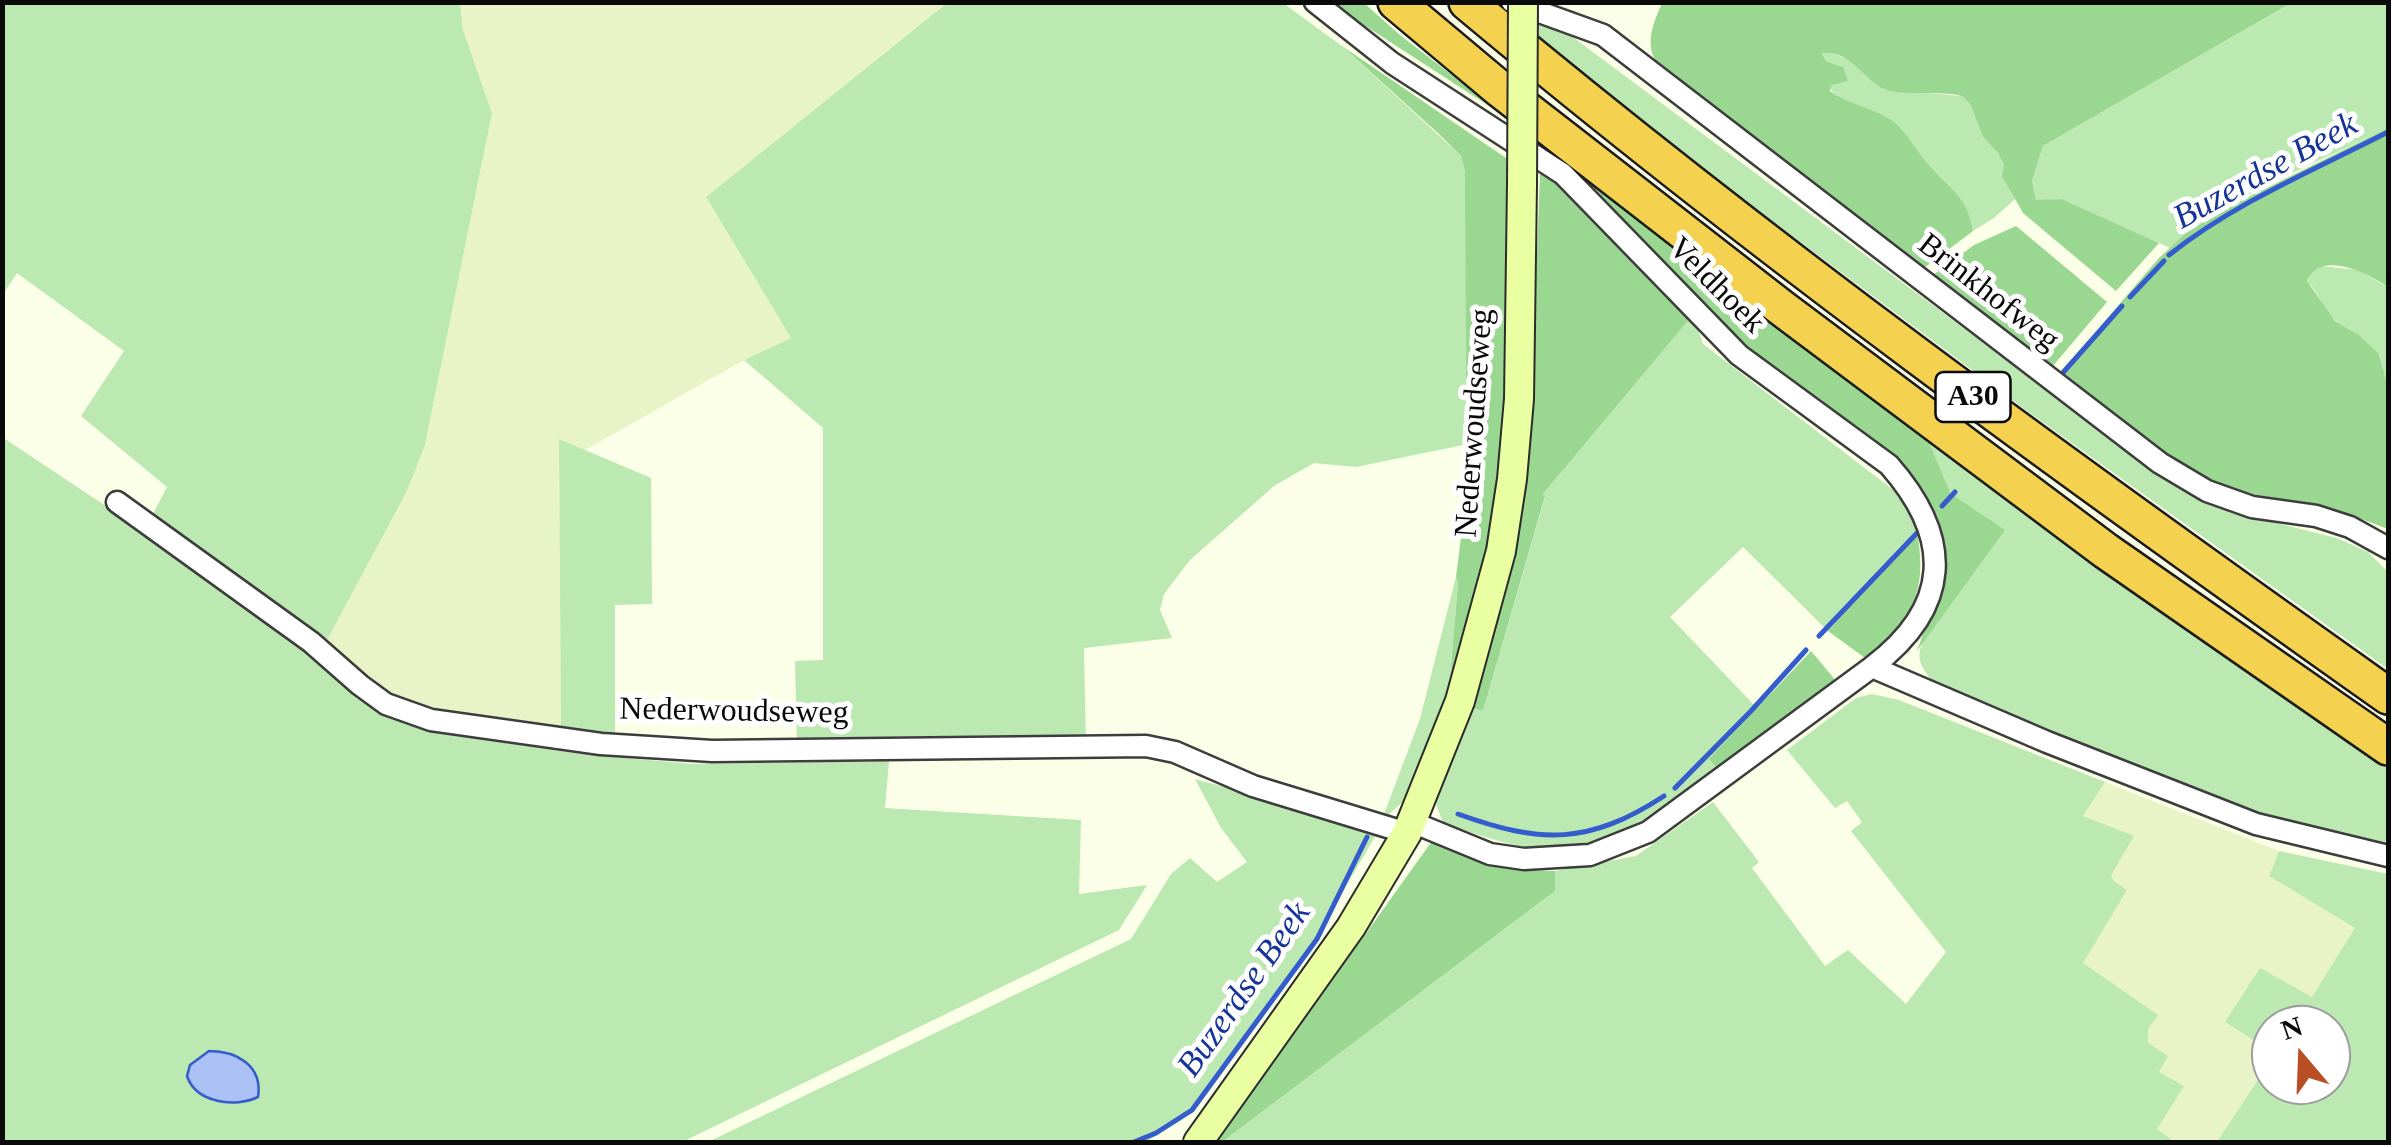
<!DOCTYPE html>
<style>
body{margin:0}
#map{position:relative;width:2391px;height:1145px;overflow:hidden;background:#fcffe7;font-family:"Times New Roman",serif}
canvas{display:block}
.frame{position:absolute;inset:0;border:5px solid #0a0a0a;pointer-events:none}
.north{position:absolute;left:2251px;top:1005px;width:100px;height:100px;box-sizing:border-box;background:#fff;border:2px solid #9d9d9d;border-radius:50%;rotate:341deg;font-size:28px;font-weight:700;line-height:40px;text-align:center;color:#0a0a0a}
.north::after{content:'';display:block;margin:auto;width:35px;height:45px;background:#b84e24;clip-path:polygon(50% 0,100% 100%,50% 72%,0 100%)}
</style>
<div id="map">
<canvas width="2391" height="1145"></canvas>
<div class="frame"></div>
<div class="north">N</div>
</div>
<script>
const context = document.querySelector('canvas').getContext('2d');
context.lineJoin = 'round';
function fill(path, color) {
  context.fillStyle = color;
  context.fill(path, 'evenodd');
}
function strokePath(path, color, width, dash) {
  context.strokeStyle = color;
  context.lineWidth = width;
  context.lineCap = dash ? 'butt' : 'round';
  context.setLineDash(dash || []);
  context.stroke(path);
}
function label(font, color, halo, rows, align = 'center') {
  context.font = font + ' "Times New Roman",serif';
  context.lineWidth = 10;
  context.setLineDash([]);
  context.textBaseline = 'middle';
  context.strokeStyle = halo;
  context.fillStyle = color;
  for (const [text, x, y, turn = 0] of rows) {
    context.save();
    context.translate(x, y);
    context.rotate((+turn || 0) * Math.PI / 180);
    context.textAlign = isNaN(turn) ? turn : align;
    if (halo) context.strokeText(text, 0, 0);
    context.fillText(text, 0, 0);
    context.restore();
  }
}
const farmland = new Path2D(`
 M460 3H947L706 197 791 338 744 360 585 450 559 440 561 733 438 715 391 696 326 642 407 491 425 445 492 113 463 30Z
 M2105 782 2279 851 2269 876 2355 928 2312 998 2225 1021 2271 1051V1060L2217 1142H2175L2156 1129 2159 1071 2148 1043V1029L2082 964 2127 890 2113 881 2082 816Z`);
const green = new Path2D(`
 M3 3H460L463 30 492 113 425 445 407 491 326 642 279 604 152 516 167 487 81 416 124 351 17 273 3 294Z
 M947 3H1283L1342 46 1461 156 1465 172 1467 205 1468 444 1356 467 1314 463 1274 486 1190 560 1164 594 1160 610 1172 638 1084 648 1086 744H797L795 661 823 660V428L744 360 791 338 706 197Z
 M2291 3H2388V128C2322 161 2222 199 2170 248L2062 199 2036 201 2032 181 2043 146Z
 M1516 11 1566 32 2162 476 2194 497 2232 512 2337 538 2368 552 2388 572V669L2027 411 1665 141 1610 98 1516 16Z
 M1828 51 1853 62 1884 89 1962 96 1970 104 1983 137 1998 153 2004 165 2003 176 2015 199 1994 218 1973 231C1968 202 1951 187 1931 167 1916 152 1908 132 1890 120 1870 107 1843 107 1829 87L1843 67 1826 61 1822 52Z
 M2321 266 2358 270 2388 287V386C2381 363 2376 347 2355 333 2346 327 2337 323 2329 314 2320 304 2318 290 2307 282L2310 274Z
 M1693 315 1703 344 1892 489 1912 515 1917 531 1828 631 1743 547 1670 617 1758 709 1710 759 1722 773C1690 794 1659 821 1625 838 1566 867 1500 842 1443 823L1434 798 1469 707 1483 711 1545 497 1541 496Z
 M2 437 232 590 384 711 408 725 438 733 580 754 694 764 889 761 885 808 1081 820 1079 894 1147 885 1119 930 682 1142H3Z
 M559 439 651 478 652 604 615 605V741L561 733Z
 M1929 442 2388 768V851L2302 832 2065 739 1931 680C1916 660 1916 653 1929 631L1951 494Z
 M1456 577 1458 582 1448 702 1405 800 1388 815 1384 814 1420 719Z
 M1872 694 1899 700 2105 782 2083 816 2134 836 2111 875 2114 881 2127 890 2083 963 2158 1015 2148 1029V1043L2168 1056 2159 1072 2184 1086 2157 1129 2175 1142H1222L1555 891V871L1636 856 1713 802 1759 862 1752 868 1825 966 1848 950 1906 1004 1946 952 1851 831 1862 822 1847 801 1835 808 1787 750 1856 698Z
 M1195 779 1271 800 1376 835 1312 944 1193 1113 1146 1142H708L1131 939 1171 874 1190 858 1217 882 1247 862 1221 828Z
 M2279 851 2388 874V1142H2217L2271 1060V1085H2331V1025H2271V1051L2225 1022 2260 968 2312 997 2355 928 2269 876Z`);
const forest = new Path2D(`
 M1330 3H1364L1400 35 1506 117Z
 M1662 3H2291L2043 146 2032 181 2036 200 2062 199 2159 243 2116 291 2023 213 2002 176 2004 165 1998 153 1983 137 1970 104 1962 96C1940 90 1900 97 1882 88 1861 76 1849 50 1822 53L1826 61 1843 67 1848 81 1831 85 1830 91C1848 104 1869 107 1888 118 1907 130 1915 150 1930 166 1950 188 1968 198 1973 231L1924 268 1658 65C1644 44 1653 24 1662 3Z
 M1342 46 1506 158 1513 405 1502 493 1448 702 1458 583 1456 577 1467 490 1465 172 1461 156 1440 135Z
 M1516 124 1929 442 1951 494 2005 530 1917 651 1937 594 1940 557 1893 462 1746 345 1584 184 1516 137Z
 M2388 128V287C2368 273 2320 249 2307 281L2335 321 2359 335 2378 353 2388 386V529L2332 508 2239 492 2205 478 2161 450 2060 373 2159 258 2185 234 2222 210Z
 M1540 172 1573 193 1693 315 1542 495 1545 496 1483 711 1469 707 1509 577 1530 451Z
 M2016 226 2107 302 2052 367 1933 275 1974 245Z
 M1917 531C1928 596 1912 617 1865 658L1828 631Z
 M1811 651 1837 682 1722 773 1709 759Z
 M1432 841 1519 870 1555 871V891L1222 1142H1217Z`);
const water = new Path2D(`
 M209 1051C236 1051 263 1065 258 1097 235 1108 196 1103 187 1076L190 1065Z`);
const stream = new Path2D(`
 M2169 255C2234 203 2314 170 2388 132
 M2130 297 2164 261
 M2060 376 2122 306
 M1942 506 1955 492
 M1819 636 1918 532
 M1675 788 1751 711 1806 650
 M1458 814C1541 844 1589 845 1664 796
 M1134 1142 1156 1133 1192 1110 1317 939 1367 837`);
const street = new Path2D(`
 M1315 2 1392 63 1563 174 1739 355 1889 465C1954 539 1951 607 1872 667
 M1512 2 1603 35 2160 463 2207 491 2252 507 2316 516 2350 527 2388 548
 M117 502 311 642 360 685 386 704 431 720 601 744 712 751 1146 746 1175 752 1253 786 1407 833
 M1412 822 1490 854 1524 859 1590 855 1648 832 1872 667 2047 742 2256 824 2388 856`);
const secondary = new Path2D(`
 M1198 1142 1351 927 1407 833 1460 701 1501 551 1512 479 1519 399 1522 184`);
const highway = new Path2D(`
 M1396 2 1501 90 1783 309 2106 551 2388 747
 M1467 2C1762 249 2075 474 2388 696`);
const secondaryBridge = new Path2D(`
 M1522 184 1523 2`);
const shields = [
 [1973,397,75]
];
const shieldNames = [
 ["A30",1973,397]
];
const streetNames = [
 ["Veldhoek",1716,286,45],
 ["Brinkhofweg",1988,293,38],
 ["Nederwoudseweg",1475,423,-86],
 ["Nederwoudseweg",734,712,1]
];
const waterNames = [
 ["Buzerdse Beek",2266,172,-29],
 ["Buzerdse Beek",1245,990,-55]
];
fill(farmland, '#e9f3c8');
fill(green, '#bce8b2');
fill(forest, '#9ad891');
fill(water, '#acc1f5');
strokePath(water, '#345ccc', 2.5);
strokePath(stream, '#345ccc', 5);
strokePath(street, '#3d3d3d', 25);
strokePath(secondary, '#2c2c2c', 32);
strokePath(highway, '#1b1b1b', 40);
strokePath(street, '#fff', 20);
strokePath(secondary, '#eaffa2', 28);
strokePath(highway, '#f4d250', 35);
strokePath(secondaryBridge, '#2c2c2c', 32, []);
strokePath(secondaryBridge, '#eaffa2', 28);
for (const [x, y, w] of shields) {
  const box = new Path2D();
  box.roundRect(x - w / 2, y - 25, w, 50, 8);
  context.fillStyle = '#fff';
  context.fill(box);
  strokePath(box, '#0a0a0a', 2.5);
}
label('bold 30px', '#0a0a0a', null, shieldNames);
label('32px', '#0a0a0a', '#fff', streetNames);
label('italic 35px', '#153399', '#fff', waterNames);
</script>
